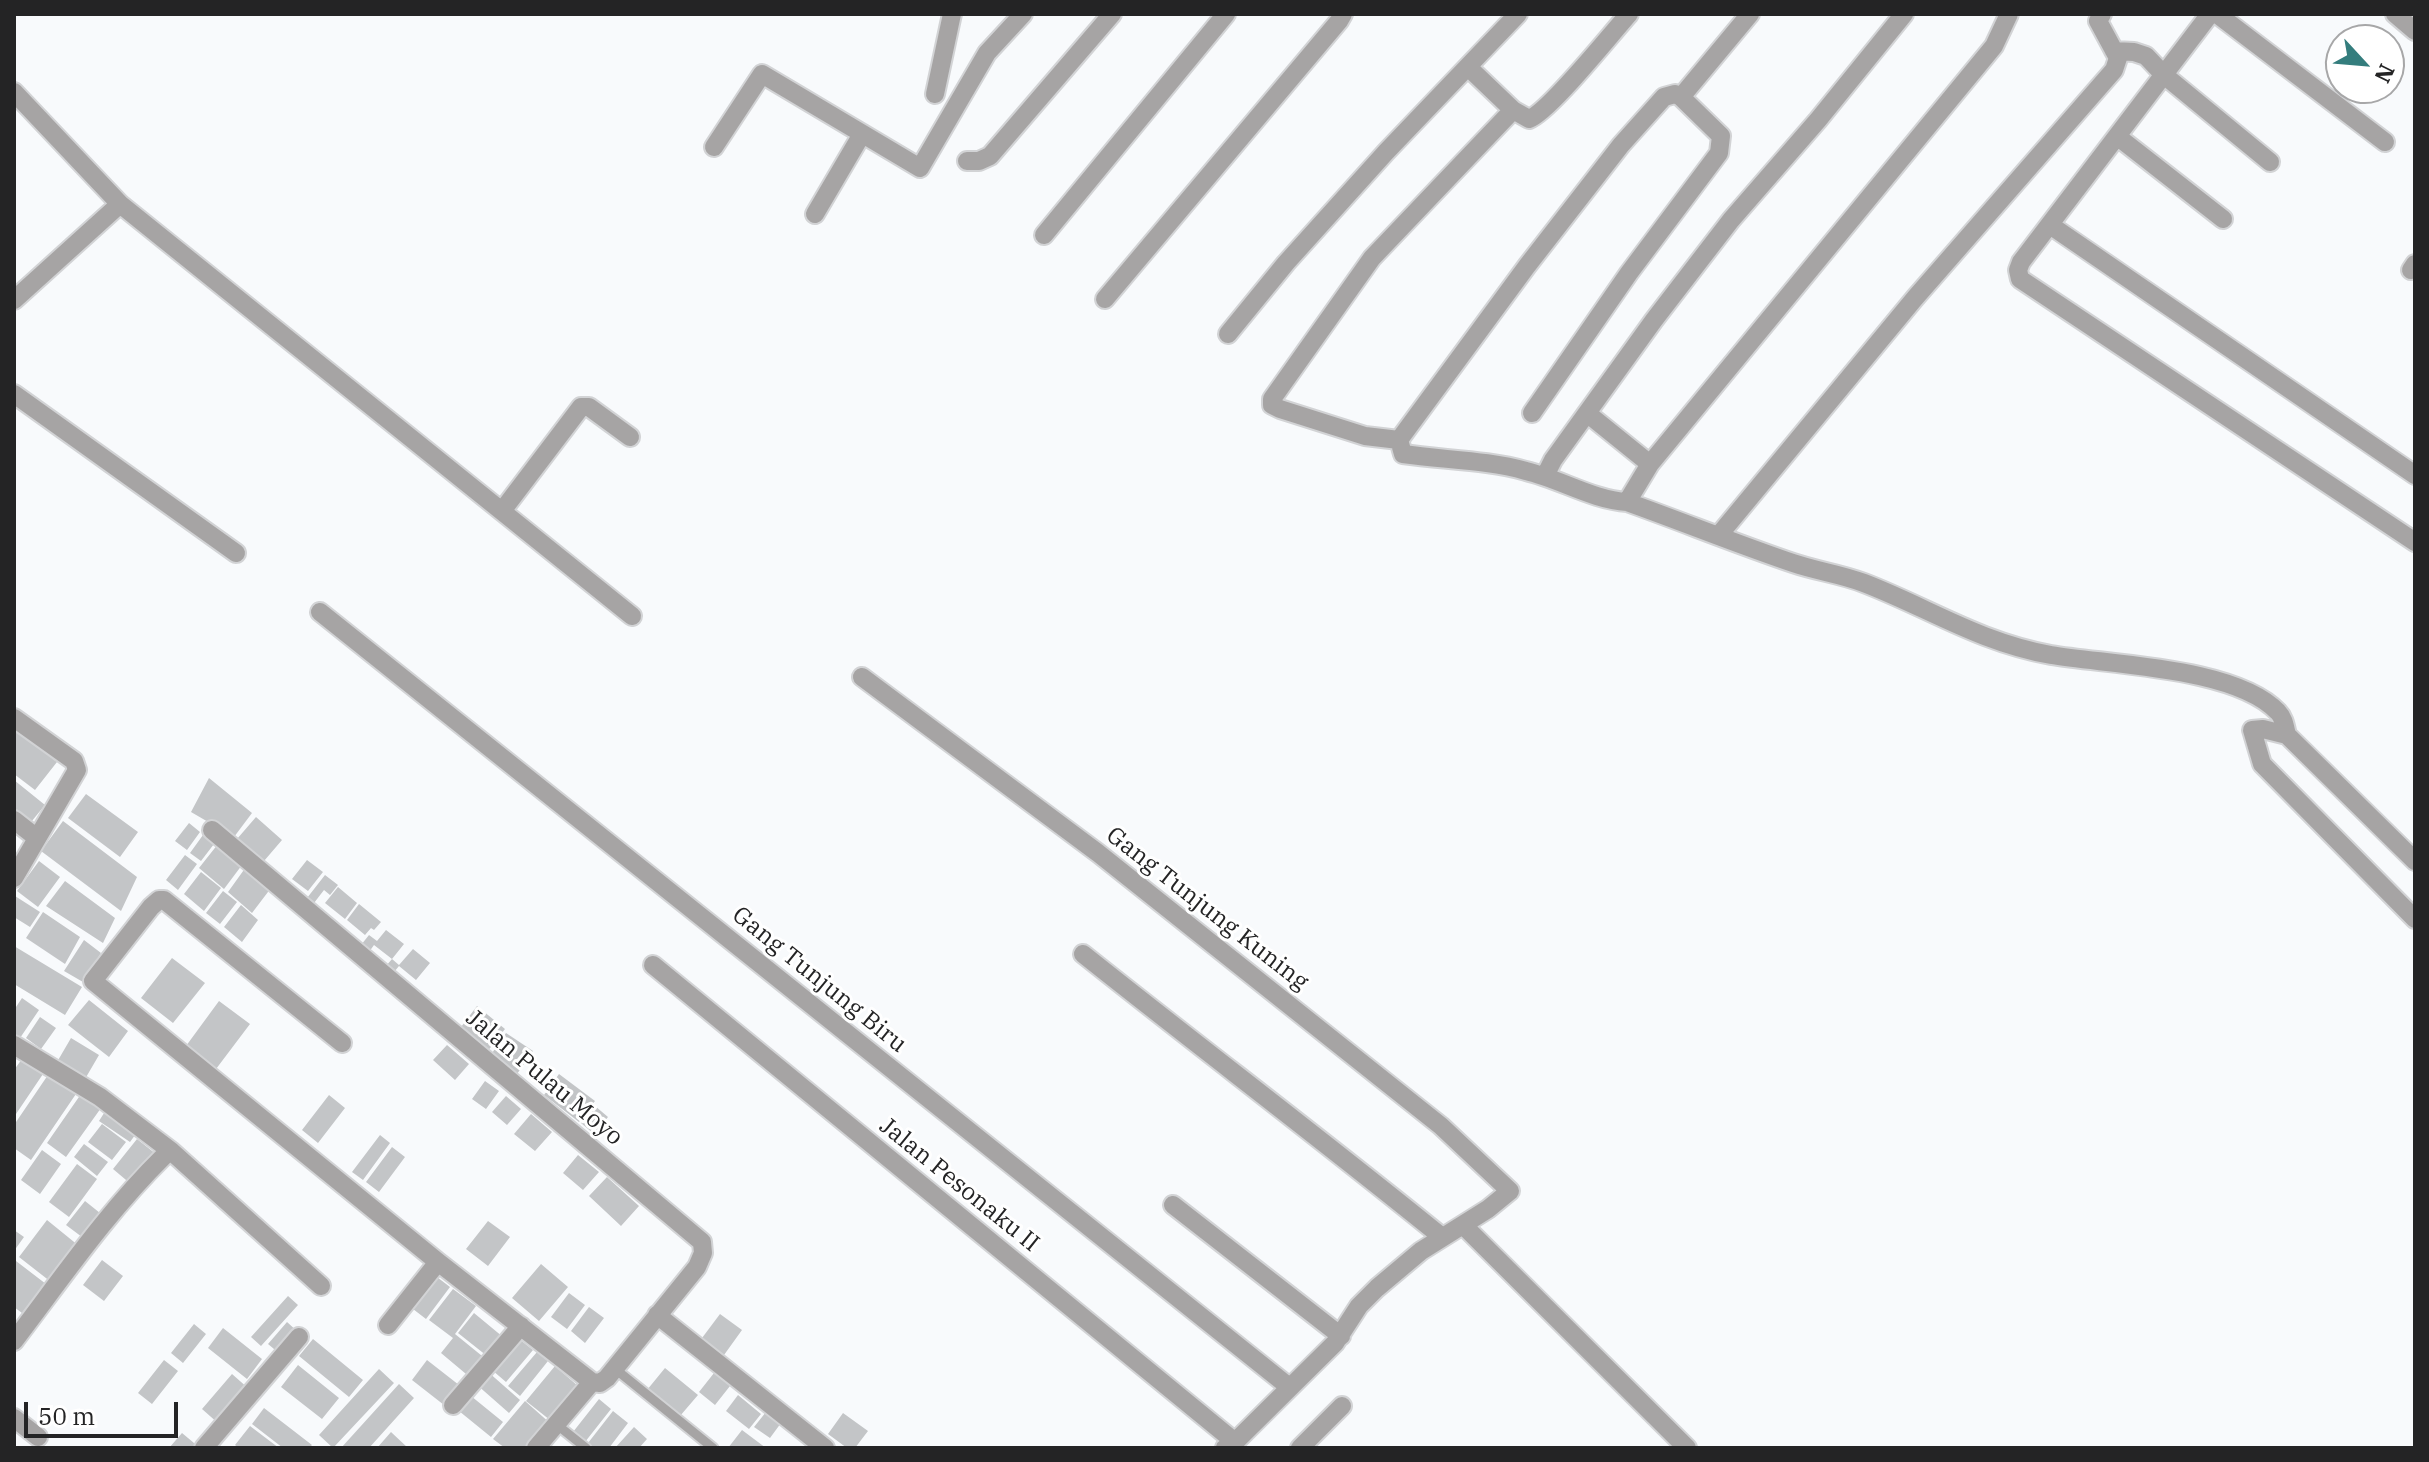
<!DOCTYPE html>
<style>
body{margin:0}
#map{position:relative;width:2429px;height:1462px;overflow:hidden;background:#f8fafc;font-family:"IBM Plex Serif",serif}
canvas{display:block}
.frame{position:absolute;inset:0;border:16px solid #242425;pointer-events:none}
.north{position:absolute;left:2325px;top:24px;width:80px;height:80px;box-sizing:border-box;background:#fff;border:2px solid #a7a7a8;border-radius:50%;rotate:116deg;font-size:22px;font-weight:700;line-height:32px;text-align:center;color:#242425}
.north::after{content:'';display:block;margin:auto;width:28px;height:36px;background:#347d7d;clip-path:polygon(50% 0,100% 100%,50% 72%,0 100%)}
.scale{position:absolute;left:24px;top:1402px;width:154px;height:36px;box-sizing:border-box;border:4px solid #242425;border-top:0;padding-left:10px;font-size:24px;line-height:28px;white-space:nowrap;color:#242425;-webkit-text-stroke:6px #fff;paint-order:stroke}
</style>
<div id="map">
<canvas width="2429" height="1462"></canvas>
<div class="frame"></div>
<div class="north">N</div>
<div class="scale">50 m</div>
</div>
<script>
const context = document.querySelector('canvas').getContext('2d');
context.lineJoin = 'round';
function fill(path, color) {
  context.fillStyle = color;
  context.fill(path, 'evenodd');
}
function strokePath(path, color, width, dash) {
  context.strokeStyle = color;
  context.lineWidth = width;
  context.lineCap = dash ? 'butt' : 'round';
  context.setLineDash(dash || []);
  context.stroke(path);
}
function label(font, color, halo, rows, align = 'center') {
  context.font = font + ' "IBM Plex Serif",serif';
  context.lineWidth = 6;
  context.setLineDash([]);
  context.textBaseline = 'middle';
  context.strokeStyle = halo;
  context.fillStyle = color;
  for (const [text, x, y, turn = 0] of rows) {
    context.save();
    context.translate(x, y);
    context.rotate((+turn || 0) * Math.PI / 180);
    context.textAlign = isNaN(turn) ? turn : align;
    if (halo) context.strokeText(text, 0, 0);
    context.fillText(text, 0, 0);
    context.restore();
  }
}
const building = new Path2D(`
 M14 729 57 762 35 790 14 774Z
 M209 778 252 813 234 837 191 812Z
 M14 780 45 805 27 827 14 816Z
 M86 794 138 832 120 857 68 818Z
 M256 817 282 840 264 861 237 839Z
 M63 821 137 877 121 911 41 851Z
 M189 823 200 832 187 850 175 841Z
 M203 835 214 844 201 861 190 853Z
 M218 844 242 865 224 889 199 868Z
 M185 855 197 864 178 890 166 880Z
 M307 860 323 872 308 891 292 879Z
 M39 861 60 877 38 907 17 891Z
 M246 867 271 888 252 913 228 892Z
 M201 872 221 888 204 911 184 894Z
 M325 875 338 885 330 895 324 890 314 903 307 898Z
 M65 881 115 918 103 943 46 906Z
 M338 887 357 903 345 919 325 903Z
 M223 891 237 902 220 924 206 913Z
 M15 896 40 912 30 927 14 917Z
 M359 904 381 922 374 930 371 928 365 935 347 920Z
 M241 905 258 920 242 942 224 927Z
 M43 912 80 937 65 964 26 938Z
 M386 930 404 944 392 959 399 965 413 949 430 963 416 980 399 966 394 972 386 966 392 959 374 945 369 952 361 945 369 935 377 941Z
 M84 940 101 953 83 982 64 971Z
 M14 946 82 987 65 1015 14 984Z
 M172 958 205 983 173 1023 141 998Z
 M22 998 39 1010 20 1038 14 1034V1010Z
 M89 1000 128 1031 109 1057 68 1025Z
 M219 1001 250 1024 216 1069 186 1046Z
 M477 1006 505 1029 487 1052 458 1031Z
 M40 1017 56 1028 41 1049 26 1038Z
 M506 1033 533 1051 517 1074 490 1056Z
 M71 1038 99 1055 85 1079 57 1062Z
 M447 1045 469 1064 455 1080 433 1060Z
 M22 1059 43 1074 14 1117V1070Z
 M50 1072 78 1091 31 1160 14 1148V1125Z
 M559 1074 595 1101 579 1122 544 1095Z
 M485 1081 499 1091 486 1109 472 1099Z
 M81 1094 101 1108 66 1157 47 1143Z
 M329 1095 345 1108 318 1143 302 1130Z
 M506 1096 521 1109 507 1125 492 1112Z
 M595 1106 608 1117 594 1134 581 1123Z
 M106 1110 138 1131 130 1142 99 1121Z
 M531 1114 552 1132 535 1151 514 1134Z
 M102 1124 126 1142 112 1160 88 1142Z
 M380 1135 390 1143 363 1180 352 1172Z
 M137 1139 156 1154 132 1185 113 1169Z
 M84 1144 108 1162 97 1176 74 1157Z
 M392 1147 405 1157 379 1192 366 1182Z
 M42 1150 61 1164 40 1194 21 1180Z
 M578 1155 599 1172 583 1190 563 1173Z
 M77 1164 97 1179 69 1217 49 1202Z
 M607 1177 639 1206 621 1226 589 1196Z
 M85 1201 105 1217 86 1240 66 1225Z
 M47 1220 79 1246 51 1282 19 1257Z
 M488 1221 510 1237 488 1266 466 1249Z
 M14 1230 24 1237 14 1251Z
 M102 1260 123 1276 104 1301 83 1285Z
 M16 1261 46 1284 22 1313 14 1307Z
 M541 1264 568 1287 539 1321 512 1298Z
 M437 1277 450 1287 426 1319 413 1309Z
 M453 1289 476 1306 455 1334 487 1360 472 1379 441 1353 453 1338 429 1320Z
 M569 1293 585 1305 567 1329 551 1317Z
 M288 1296 298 1305 261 1346 251 1337Z
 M589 1307 604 1318 585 1343 571 1331Z
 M474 1313 503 1337 487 1356 458 1333Z
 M720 1314 742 1330 724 1355 702 1338Z
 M287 1322 298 1332 280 1354 268 1344Z
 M194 1324 206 1334 183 1363 171 1353Z
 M223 1328 262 1359 247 1379 208 1348Z
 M518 1338 533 1350 506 1382 492 1370Z
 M313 1339 363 1380 349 1397 299 1356Z
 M537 1352 548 1361 520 1396 508 1386Z
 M164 1360 178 1371 152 1404 138 1393Z
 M427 1360 459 1385 444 1405 412 1380Z
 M298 1365 339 1398 322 1419 281 1387Z
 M555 1366 578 1386 550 1420 526 1401Z
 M665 1368 698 1395 680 1416 647 1390Z
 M379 1369 394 1383 333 1448 319 1435Z
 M487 1371 520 1400 509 1413 476 1384Z
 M714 1373 730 1386 715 1405 699 1392Z
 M232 1374 249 1389 219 1424 202 1409Z
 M399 1384 414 1398 369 1448H341Z
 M738 1395 761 1414 749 1429 726 1411Z
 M471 1396 503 1422 491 1437 459 1411Z
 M599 1399 611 1409 585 1442 573 1432Z
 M525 1401 551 1424 531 1448H505L493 1439Z
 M264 1408 312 1445 309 1448H283L252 1424Z
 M613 1411 628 1423 609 1448H594L588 1443Z
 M766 1412 781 1423 770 1438 754 1427Z
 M843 1413 868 1431 855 1448H847L828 1434Z
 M250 1426 279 1448H239L235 1445Z
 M634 1427 647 1439 639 1448H615Z
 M742 1430 766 1448H728Z
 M391 1432 408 1448H377Z
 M182 1433 200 1448H169Z`);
const lane = new Path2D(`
 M614 1368 713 1448
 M556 1424 586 1448`);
const street = new Path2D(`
 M2210 14 2021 262 2018 270 2020 279 2415 542
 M2217 14 2385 142
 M2395 14 2415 31
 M2114 51 2134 52 2146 56 2164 75 2270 162
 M1468 67 1513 110 1529 119C1549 112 1610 35 1629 14
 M14 92 120 204 632 616
 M935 94 952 14
 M1681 97 1750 14
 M2118 137 2223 219
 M714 147 762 74 920 168 987 53 1023 14
 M967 161H979L990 156 1112 14
 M815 214 862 134
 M2050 225 2415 475
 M1044 235 1226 14
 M2411 270 2415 264
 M1105 299 1339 21 1343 14
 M14 300 120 204
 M1228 334 1286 263 1386 152 1518 14
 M14 394 236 553
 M1532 413 1629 273 1719 153 1721 136 1681 97 1675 94 1664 97 1621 145 1527 266 1399 440 1403 454C1444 460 1487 460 1526 471 1560 479 1593 500 1627 502 1683 522 1737 544 1793 563 1816 571 1841 574 1864 583 1929 608 1979 642 2051 655 2110 665 2236 667 2278 712 2284 718 2285 727 2287 735L2415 861
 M1588 414 1650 464
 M1399 440 1365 436 1280 409 1272 405V399L1372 258 1513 110
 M1545 476 1553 460 1654 320 1731 220 1818 120 1904 14
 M1627 502 1650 464 1994 46 2009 14
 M502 511 581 407H589L630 437
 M1719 535 1915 298 2114 70 2118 58 2098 21 2102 14
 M320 612 1288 1386
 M862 677 1098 853 1441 1126 1510 1191 1488 1209 1421 1251 1377 1288 1359 1306 1335 1343 1235 1442 1225 1448
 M14 718 74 761 77 770 14 878
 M2287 735 2263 729 2252 730 2262 764 2415 919
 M14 820 37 838
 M212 830 702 1242 703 1253 697 1267 607 1378 600 1383 592 1382
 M1083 954C1202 1049 1324 1141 1442 1237
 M653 965 1235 1442
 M342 1043 164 900H159L151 907 93 981 438 1262 592 1382
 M14 1045 100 1097 171 1151 321 1286
 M1173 1205 1341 1336
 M1463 1225 1687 1448
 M657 1315 825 1448
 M388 1325 438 1262
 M14 1341C62 1278 108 1211 164 1156
 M453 1405 521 1326
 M14 1418 38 1437
 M204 1448 299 1337
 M536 1448 592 1382
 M1300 1448 1342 1406`);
const streetNames = [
 ["Gang Tunjung Kuning",1207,909,38],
 ["Gang Tunjung Biru",819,980,39],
 ["Jalan Pulau Moyo",544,1078,40],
 ["Jalan Pesonaku II",959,1185,39]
];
fill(building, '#c3c5c7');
strokePath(lane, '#d2d3d5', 13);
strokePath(street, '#d2d3d5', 22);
strokePath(lane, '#a6a4a4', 9);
strokePath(street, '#a6a4a4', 18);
label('24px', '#242425', '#fff', streetNames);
</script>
